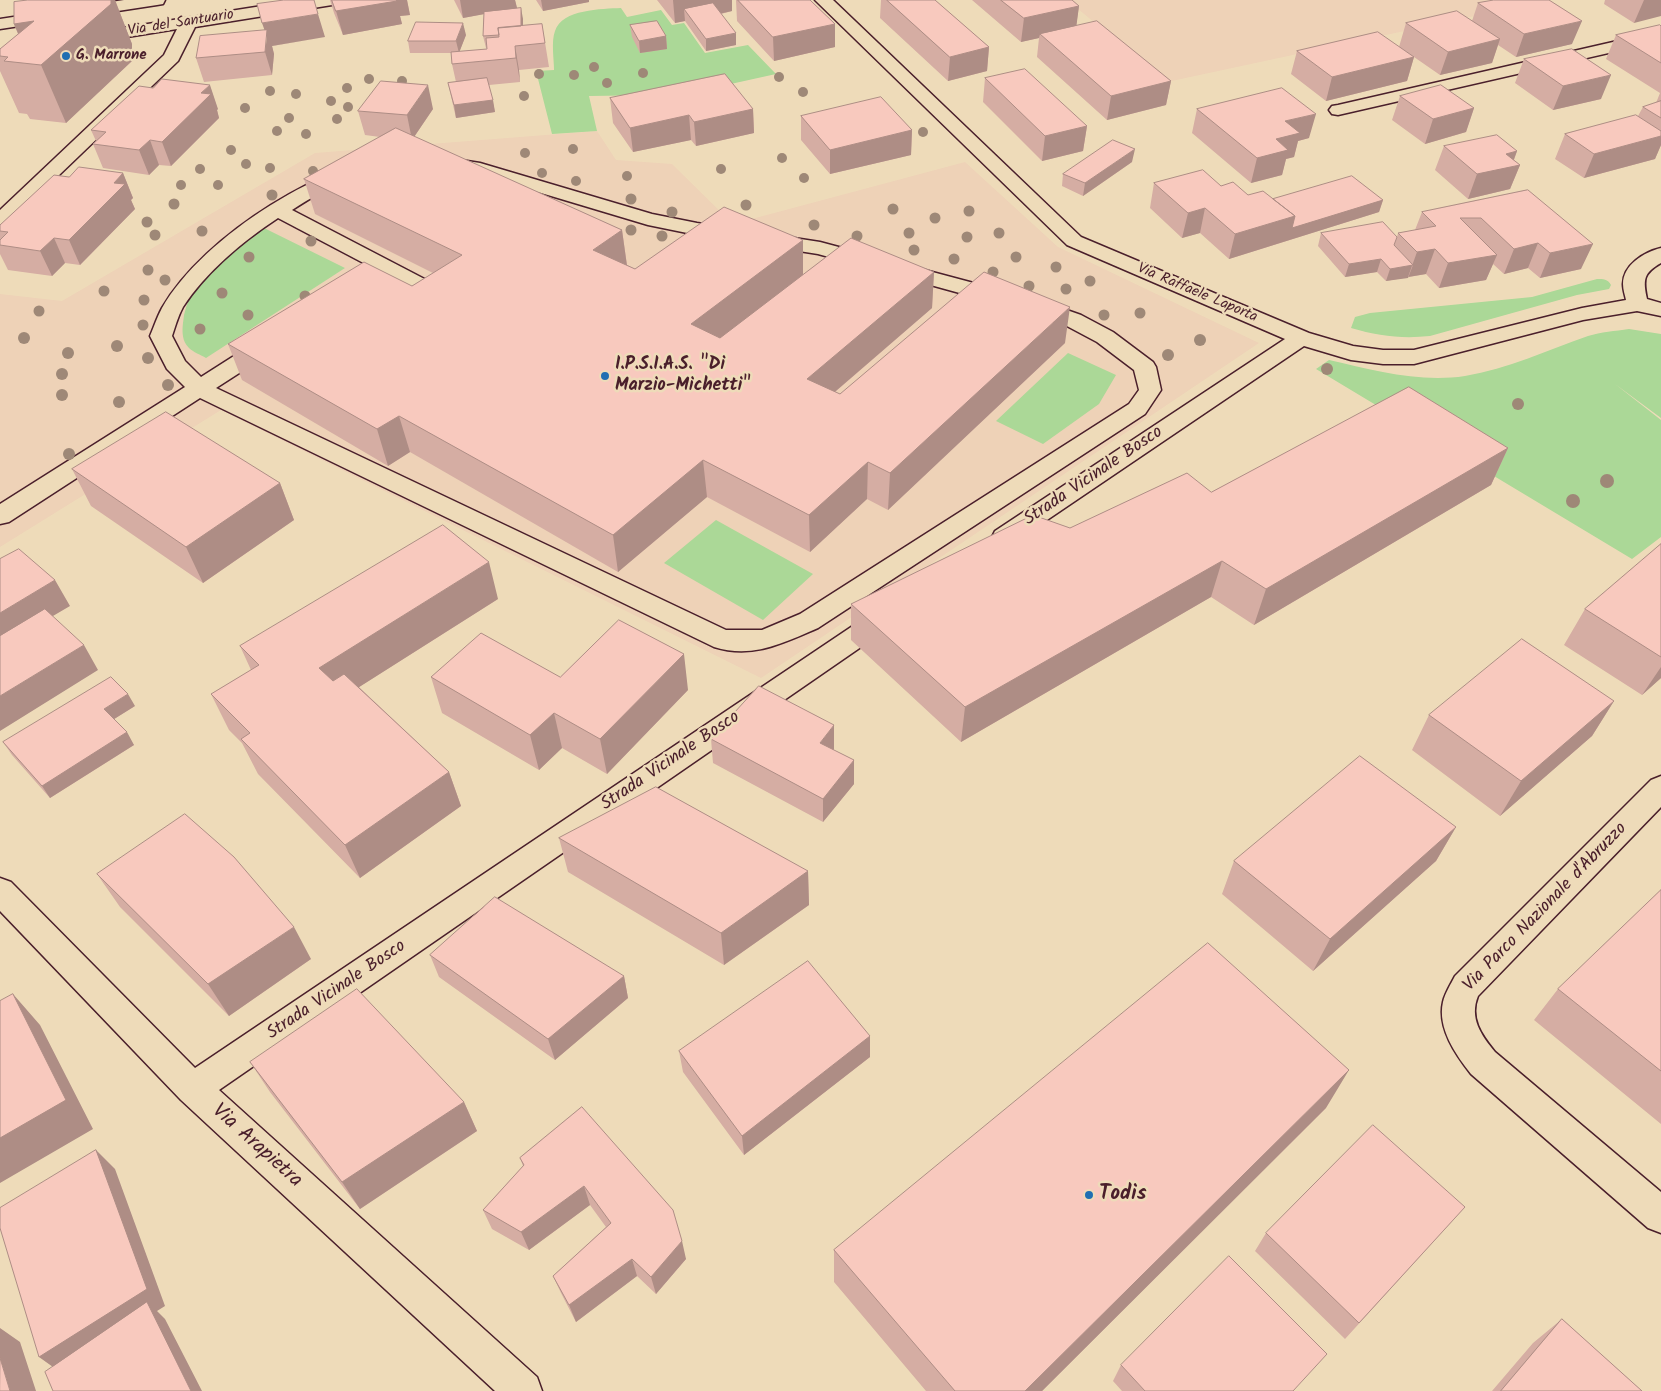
<!DOCTYPE html>
<style>
body{margin:0}
canvas{display:block;background:#eedbb9}
</style>
<canvas width="1661" height="1391"></canvas>
<script>
const context = document.querySelector('canvas').getContext('2d');
context.lineJoin = 'round';
function fill(path, color) {
  context.fillStyle = color;
  context.fill(path, 'evenodd');
}
function strokePath(path, color, width, dash) {
  context.strokeStyle = color;
  context.lineWidth = width;
  context.lineCap = dash ? 'butt' : 'round';
  context.setLineDash(dash || []);
  context.stroke(path);
}
function label(font, color, halo, rows, align = 'center') {
  context.font = font + ' Kalam,sans-serif';
  context.lineWidth = 5;
  context.setLineDash([]);
  context.textBaseline = 'middle';
  context.strokeStyle = halo;
  context.fillStyle = color;
  for (const [text, x, y, turn = 0] of rows) {
    context.save();
    context.translate(x, y);
    context.rotate((+turn || 0) * Math.PI / 180);
    context.textAlign = isNaN(turn) ? turn : align;
    if (halo) context.strokeText(text, 0, 0);
    context.fillText(text, 0, 0);
    context.restore();
  }
}
const built = new Path2D(`
 M1067 0H1549L1167 82Z
 M597 131 616 160 672 164 733 224 965 162 1058 247 1259 343 761 678 221 410 0 547V294L62 301 315 153Z`);
const green = new Path2D(`
 M621 8 627 17 661 10 672 25 684 23 705 53 748 45 776 74 708 89 661 95 589 96 597 131 552 134 536 71 554 70C554 58 551 42 555 31 562 9 602 9 621 8Z
 M262 227 345 268 206 358C201 355 193 352 189 348 182 341 182 332 183 323 187 278 230 252 262 227Z
 M1597 279C1603 279 1608 279 1611 285L1609 289 1577 295 1430 336C1402 339 1378 336 1351 328L1355 317 1370 313 1532 297Z
 M1629 329 1661 334V418L1615 384 1661 420V537L1632 559 1316 369 1329 360C1373 370 1419 383 1465 376 1508 369 1547 350 1588 336 1601 332 1615 331 1629 329Z
 M1068 353 1116 375 1099 404 1043 444 996 421Z
 M716 520 813 574 763 620 664 563Z`);
const minor = new Path2D(`
 M124 0H165L163 4 157 5 0 29V19Z
 M300 0H340L338 4 332 5 195 27 178 61 7 225 0 227V210L164 55 177 29 90 43 84 42 81 38 84 34Z
 M815 0H833L1081 237 1309 333 1353 346 1383 350H1414L1582 308 1626 300C1625 295 1623 290 1623 284 1623 265 1644 252 1661 248V263C1643 273 1643 280 1647 299L1661 303V316L1637 311 1583 320 1414 364H1383L1351 360 1304 346 1013 543 1004 546 995 543 992 537 995 531 1285 339 1067 245Z
 M1661 31V41L1338 115 1332 114 1329 110 1332 106 1338 105Z
 M410 152 480 163 652 214 697 223 820 242 1041 301 1081 315 1113 332 1153 362 1156 367 1161 390 1145 414 818 628C783 643 753 659 714 647L200 398 9 522 0 524V504L185 387 167 369 150 336C154 327 157 317 162 308 204 235 327 159 410 152ZM410 164 471 172 648 225 697 235 818 254 1025 311 1065 325 1097 342 1134 370 1139 390 1129 404 800 614 762 630H726L216 388 275 350 278 345 275 340 267 338 259 340 201 377 185 361 172 336C175 327 178 316 183 307 206 272 243 241 278 218L373 268 345 287 341 291 345 295C361 300 375 285 388 276 403 284 420 298 436 293L440 289 436 285 292 210C327 187 368 167 410 164Z
 M881 610 890 613 894 620 890 627 219 1090 537 1377 542 1391H495L181 1100 0 911V878L11 882 195 1068 872 613Z
 M1661 776V807L1478 996C1469 1018 1481 1035 1495 1052L1661 1192V1233L1648 1228 1471 1074C1456 1055 1437 1028 1443 1002 1445 993 1451 984 1455 976L1651 780Z`);
const trees = [
 [594,67,5],
 [643,73,5],
 [539,74,5],
 [574,75,5],
 [779,77,5],
 [369,79,5],
 [402,81,5],
 [607,83,5],
 [347,88,5],
 [270,91,5],
 [803,92,5],
 [296,94,5],
 [524,96,5],
 [331,101,5],
 [348,107,5],
 [245,108,5],
 [289,118,5],
 [337,119,5],
 [277,131,5],
 [923,132,5],
 [306,134,5],
 [573,149,5],
 [231,150,5],
 [525,153,5],
 [782,158,5],
 [246,164,5],
 [270,168,5],
 [200,169,5],
 [721,169,5],
 [313,171,5],
 [542,173,5],
 [627,176,5],
 [804,178,5],
 [576,181,5],
 [181,185,5],
 [218,185,5],
 [272,195,5.5],
 [631,199,5.5],
 [174,204,5.5],
 [746,205,5.5],
 [893,209,5.5],
 [969,211,5.5],
 [672,212,5.5],
 [935,218,5.5],
 [147,222,5.5],
 [814,225,5.5],
 [631,230,5.5],
 [202,231,5.5],
 [909,233,5.5],
 [999,233,5.5],
 [155,235,5.5],
 [662,236,5.5],
 [857,236,5.5],
 [967,237,5.5],
 [311,241,5.5],
 [914,250,5.5],
 [249,257,5.5],
 [1016,257,5.5],
 [954,259,5.5],
 [1056,267,5.5],
 [148,270,5.5],
 [993,272,5.5],
 [165,280,5.5],
 [1090,281,5.5],
 [1029,286,5.5],
 [1066,289,5.5],
 [104,291,5.5],
 [222,293,5.5],
 [305,296,5.5],
 [144,300,5.5],
 [39,311,5.5],
 [1140,313,5.5],
 [248,315,5.5],
 [1104,315,5.5],
 [143,325,5.5],
 [200,329,5.5],
 [24,338,6],
 [1200,340,6],
 [117,346,6],
 [68,353,6],
 [1168,355,6],
 [148,358,6],
 [1327,369,6],
 [62,374,6],
 [168,385,6],
 [62,395,6],
 [119,402,6],
 [1518,404,6],
 [69,454,6],
 [1607,481,7],
 [1573,501,7]
];
const wall = new Path2D(`
 M28 0H115L132 44V61L66 123 30 119 27 114 19 113 0 71V49L18 34 14 24Z
 M330 0H407L410 15 400 16 402 24 343 35 334 13Z
 M454 0H515L517 8 523 19V26L542 24 549 67 519 70 520 82 489 85 495 112 456 118 448 83 456 82 452 64 451 53H410L408 41 466 35 459 52 487 49V48H486L483 36 484 14 463 18Z
 M536 0H589V2L543 11Z
 M657 0H732V11L721 14 736 45 706 51 685 21 675 23Z
 M736 0H810L835 24V47L774 61 737 21Z
 M881 0H935L989 47 987 71 948 81 880 18Z
 M972 0H1072L1079 6 1076 26 1171 81 1166 105 1107 120 1037 57 1039 38 1021 42Z
 M1605 0H1661L1634 23 1604 4Z
 M1478 3 1572 44 1516 57 1498 45 1492 63 1440 75 1414 57 1407 81 1326 101 1291 74 1297 51 1399 47 1406 23 1472 21Z
 M630 25 666 36 667 49 640 53 632 37Z
 M1661 26V145L1655 159 1584 178 1555 159 1565 134 1638 116 1643 107 1656 103 1660 93 1606 59 1616 35Z
 M325 37 272 46 274 54 272 75 204 82 196 58Z
 M1524 59 1601 99 1553 110 1515 83Z
 M985 78 1087 126 1083 151 1042 161 983 102Z
 M1400 96 1474 108 1466 132 1425 144 1392 120Z
 M610 98 753 109 754 133 696 146 691 140 633 152 613 123Z
 M218 109 217 110 219 118 171 166 159 165 149 175 103 168 93 144 96 141 91 130Z
 M433 109 414 137 622 230 627 265 635 269 803 240V275L934 272 932 308 835 392 840 394 1065 343 888 510 867 499 810 552 707 497 618 572 410 452 388 466 242 380 228 344 412 286 433 273 315 214 304 179 380 137 365 135 358 111Z
 M1197 109 1309 138 1298 141 1294 157 1286 159 1282 175 1251 183 1192 133Z
 M801 116 912 130 911 155 830 174 801 140Z
 M1444 146 1517 151 1514 160 1520 165 1510 189 1468 199 1435 170Z
 M1132 162 1083 196 1062 186 1063 174Z
 M123 173 133 198 131 200 135 209 80 265 65 263 52 276 8 270 0 254V225L69 177Z
 M1154 183 1221 186 1248 195 1273 199 1383 200 1379 212 1229 259 1200 233 1182 238 1150 208Z
 M1528 190 1581 269 1540 278 1528 268 1504 274 1493 264 1486 280 1439 288 1426 274 1386 281 1377 272 1345 277 1318 246 1321 233 1397 237 1398 233 1415 230 1422 212Z
 M1508 448 1491 485 1254 625 1211 597 961 742 851 640V604L1070 528 1211 492Z
 M72 469 280 483 294 520 203 583 91 506Z
 M1661 544V678L1642 695 1564 645 1585 609Z
 M498 599 359 687 449 772 461 806 360 878 258 774 242 743 229 730 211 694 251 670 240 646Z
 M431 677H560L688 690 607 774 562 748 539 770 442 713Z
 M1614 701 1592 736 1500 816 1412 750 1429 715Z
 M135 706 114 719 134 745 50 798 12 755 3 742Z
 M711 739 834 749V750L854 784 823 822 713 763Z
 M1456 827 1436 861 1313 971 1222 894 1234 861Z
 M559 838 808 871 809 905 724 965 568 872Z
 M97 874 311 959 229 1016 120 907Z
 M1661 890V1124L1534 1020 1558 989Z
 M430 955 624 976 628 998 555 1060 439 977Z
 M870 1036V1057L744 1155 683 1072 679 1051Z
 M250 1062 464 1102 477 1131 360 1209 270 1092Z
 M582 1107 686 1259 656 1294 637 1276 576 1322 561 1293 553 1276 606 1227 590 1205 529 1250 492 1229 483 1210 523 1166 520 1158Z
 M1326 1108 1042 1391H926L834 1282V1250Z
 M1465 1207 1345 1339 1255 1251 1266 1233Z
 M1562 1319 1642 1391H1492L1533 1343Z
 M1121 1365 1294 1391H1122L1113 1381Z`);
const shadedWall = new Path2D(`
 M111 0H115L132 44V61L66 123 41 65 27 54 14 24Z
 M395 0H407L410 15 400 16 402 24 343 35 336 11Z
 M460 0H515L517 8 463 18Z
 M541 0H589V2L543 11Z
 M673 0H732V11L692 20 684 9 685 21 675 23Z
 M1644 0H1661V16L1634 23Z
 M1079 6 1076 29 1040 34 1039 38 1021 42 1024 18Z
 M521 8 523 19V41L521 29Z
 M318 14 325 37 272 46 274 54 272 75 265 52 267 37 262 23Z
 M1582 21 1572 44 1516 57 1524 34Z
 M463 23 466 35 459 53 456 41Z
 M835 24V47L774 61 773 37Z
 M736 33V45L706 51V39Z
 M666 36 667 49 640 53 639 41Z
 M1500 39 1492 63 1440 75 1448 52Z
 M515 46 519 70 520 82 516 58Z
 M989 47 987 71 948 81 950 57Z
 M1414 57 1407 81 1326 101 1332 77Z
 M1611 75 1601 99 1553 110 1563 86Z
 M1171 81 1166 105 1107 120 1111 96Z
 M210 85 218 109 217 110 219 118 171 166 162 142 201 93Z
 M428 85 433 109 412 140 407 115Z
 M493 100 495 112 456 118 454 105Z
 M1474 108 1466 132 1425 144 1433 119Z
 M753 109 754 133 696 146 694 122Z
 M1316 114 1309 138 1298 141 1294 157 1286 159 1282 175 1251 183 1257 158 1276 139 1285 121Z
 M689 115 691 140 633 152 630 128Z
 M1087 126 1083 151 1042 161 1045 136Z
 M912 130 911 155 830 174V150Z
 M1661 136V145L1655 159 1584 178 1594 154Z
 M150 140 159 165 149 175 139 150Z
 M1135 149 1132 162 1083 196 1085 183Z
 M1517 151 1511 167 1520 165 1510 189 1468 199 1477 174 1506 154Z
 M123 173 133 198 131 200 135 209 80 265 69 240 114 183Z
 M1383 200 1379 212 1229 259 1235 234 1295 216Z
 M1205 208 1200 233 1182 238 1188 213Z
 M622 230 627 266 593 250Z
 M54 238 65 263 52 276 40 251Z
 M803 240V276L694 361 691 324Z
 M1538 243 1528 268 1504 274 1514 249Z
 M1593 244 1581 269 1540 278 1550 253Z
 M1435 249 1426 274 1408 277 1417 252Z
 M1497 255 1486 280 1439 288 1448 263Z
 M1381 259 1377 272 1345 277 1349 264Z
 M1413 265 1408 278 1386 281 1390 269Z
 M934 272 932 308 808 415 807 379Z
 M1070 307 1065 343 888 510 890 473Z
 M399 416 410 452 388 466 377 429Z
 M1508 448 1491 485 1254 625 1266 589Z
 M703 460 707 497 618 572 613 535Z
 M868 462 867 499 810 552 809 515Z
 M280 483 294 520 203 583 186 547Z
 M1222 561 1211 597 961 742 965 707Z
 M489 562 498 599 334 703 319 668Z
 M55 580 70 606 0 647V613Z
 M84 645 98 670 0 731V696Z
 M684 654 688 690 607 774 600 739Z
 M1661 667V678L1642 695Z
 M128 694 135 706 111 721 104 709Z
 M1614 701 1592 736 1500 816 1521 781Z
 M554 713 562 748 539 770 530 735Z
 M834 725V749L820 767V743Z
 M127 732 134 745 50 798 42 786Z
 M854 760V784L823 822V799Z
 M449 772 461 806 360 878 345 845Z
 M1456 827 1436 861 1313 971 1330 939Z
 M808 871 809 905 724 965 721 933Z
 M294 927 311 959 229 1016 208 984Z
 M624 976 628 998 555 1060 548 1039Z
 M13 994 40 1025 93 1129 0 1183V1138Z
 M870 1036V1057L744 1155 742 1136Z
 M1349 1070 1326 1108 1042 1391H1025Z
 M464 1102 477 1131 360 1209 342 1182Z
 M96 1150 115 1169 165 1306 157 1311 165 1319 202 1391H191L60 1372 39 1357Z
 M584 1186 590 1205 529 1250 521 1232Z
 M682 1241 686 1259 656 1294 651 1277Z
 M632 1259 637 1276 576 1322 569 1305Z
 M0 1328 20 1342 36 1391H10L0 1358Z`);
const building = new Path2D(`
 M28 0H111V4L41 65 4 61 8 57 0 56V49L34 21 14 24V2Z
 M284 0H314L318 14 262 23 257 4Z
 M332 0H396L397 1 336 11Z
 M738 0H810L835 24 773 37Z
 M887 0H935L989 47 950 57Z
 M1001 0H1072L1079 6 1024 18Z
 M1494 0H1549L1582 21 1524 34 1478 3Z
 M713 3 736 33 706 39 684 9Z
 M521 8V26L498 28 499 35 483 36 484 12Z
 M1457 11 1500 39 1448 52 1406 23Z
 M657 21 666 36 639 41 630 25Z
 M1097 21 1171 81 1111 96 1040 34Z
 M416 22 463 23 456 41H408Z
 M542 24 545 43 515 46 516 58 452 64 451 52 487 49 486 38 499 37 498 28Z
 M1660 25 1661 26V63L1616 35Z
 M267 30 265 52 196 58 200 36Z
 M1378 32 1414 57 1332 77 1297 51Z
 M1572 49 1611 75 1563 86 1524 59Z
 M1025 69 1087 126 1045 136 985 78Z
 M725 74 753 109 694 122 689 115 630 128 610 98Z
 M487 78 493 100 454 105 448 83Z
 M162 79 210 85 201 93 211 94 162 142 150 140 139 150 93 144 106 132 91 130 139 86 153 88Z
 M381 81 428 85 407 115 358 111Z
 M1441 85 1474 108 1433 119 1400 96Z
 M1282 88 1316 114 1285 121 1300 133 1276 139 1288 150 1257 158 1197 109Z
 M881 97 912 130 830 150 801 116Z
 M1661 101V118L1643 107Z
 M1636 115 1661 131V136L1594 154 1565 134Z
 M396 128 622 230 593 250 635 269 724 207 803 240 691 324 720 338 851 238 934 272 807 379 840 394 984 272 1070 307 890 473 868 462 809 515 703 460 613 535 399 416 377 429 228 344 364 262 412 286 462 255 304 179Z
 M1497 135 1517 151 1506 154 1520 165 1477 174 1444 146Z
 M1113 140 1135 149 1085 183 1063 174Z
 M79 167 123 173 114 183 125 184 69 240 54 238 40 251 0 245V240L8 232 0 231V225L54 175 69 177Z
 M1203 170 1221 186 1233 182 1248 195 1263 191 1295 216 1235 234 1205 208 1188 213 1154 183Z
 M1352 176 1383 200 1292 228 1295 216 1273 199Z
 M1528 190 1593 244 1550 253 1538 243 1514 249 1481 218H1460L1497 255 1448 263 1435 249 1417 252 1398 233 1436 226 1422 212Z
 M1383 222 1397 237 1394 245 1413 265 1390 269 1381 259 1349 264 1321 233Z
 M1409 387 1508 448 1266 589 1222 561 965 707 851 604 1033 515 1070 528 1187 473 1211 492Z
 M166 412 280 483 186 547 72 469Z
 M443 525 489 562 319 668 333 681 344 674 449 772 345 845 241 739 250 733 211 694 259 665 240 646Z
 M1661 544V657L1585 609Z
 M19 549 55 580 0 613V559Z
 M45 609 84 645 0 696V636Z
 M619 620 684 654 600 739 554 713 530 735 431 677 481 633 560 677Z
 M1522 639 1614 701 1521 781 1429 715Z
 M111 677 128 694 104 709 127 732 42 786 3 742Z
 M759 686 834 725 820 743 854 760 823 799 711 739Z
 M1360 756 1456 827 1330 939 1234 861Z
 M656 787 808 871 721 933 559 838Z
 M185 814 234 857 294 927 208 984 97 874Z
 M1661 890V1071L1558 989Z
 M495 897 624 976 548 1039 430 955Z
 M1208 943 1349 1070 1025 1391H955L834 1250Z
 M808 961 870 1036 742 1136 679 1051Z
 M357 989 464 1102 342 1182 250 1062Z
 M13 994 66 1100 0 1138V1001Z
 M582 1107 673 1210 682 1241 651 1277 632 1259 569 1305 553 1276 611 1223 584 1186 521 1232 483 1210 524 1165 520 1158Z
 M1373 1125 1465 1207 1359 1323 1266 1233Z
 M96 1150 147 1289 39 1357 0 1228V1208Z
 M1229 1256 1327 1354 1293 1391H1145L1121 1365Z
 M147 1302 191 1391H53L45 1372Z
 M1562 1319 1642 1391H1501Z
 M0 1358 10 1391H0Z`);
const markers = [
 [66,56,5,"#1f6fb2"],
 [605,376,5,"#1f6fb2"],
 [1089,1195,5,"#1f6fb2"]
];
const farStreetnames = [
 ["Via del Santuario",181,24,-9],
 ["Via Raffaele Laporta",1197,294,23]
];
const farPoinames = [
 ["G. Marrone",76,56]
];
const poiNames = [
 ["I.P.S.I.A.S. \"Di",615,366],
 ["Marzio-Michetti\"",615,387]
];
const streetNames = [
 ["Strada Vicinale Bosco",1094,477,-34],
 ["Strada Vicinale Bosco",671,762,-34],
 ["Via Parco Nazionale d'Abruzzo",1546,908,-46],
 ["Strada Vicinale Bosco",337,991,-34]
];
const nearStreetnames = [
 ["Via Arapietra",256,1147,42]
];
const nearPoinames = [
 ["Todis",1099,1195]
];
fill(built, '#eed2b7');
fill(green, '#abd897');
strokePath(minor, '#4a1f2b', 3);
fill(minor, '#eedbb9');
context.fillStyle = '#9e8877';
for (const [x, y, r] of trees) {
  context.beginPath();
  context.arc(x, y, r, 0, 2 * Math.PI);
  context.fill();
}
fill(wall, '#d5ada3');
fill(shadedWall, '#ae8d85');
fill(building, '#f8c9be');
strokePath(building, '#ae8d85', 1);
for (const [x, y, r, color] of markers) {
  const dot = new Path2D();
  dot.arc(x, y, r, 0, 2 * Math.PI);
  context.fillStyle = color;
  context.fill(dot);
  strokePath(dot, '#eedbb9', 2);
}
label('15px', '#4a1f2b', '#eedbb9', farStreetnames);
label('bold 15px', '#4a1f2b', '#eedbb9', farPoinames, 'left');
label('bold 18px', '#4a1f2b', '#eedbb9', poiNames, 'left');
label('18px', '#4a1f2b', '#eedbb9', streetNames);
label('21px', '#4a1f2b', '#eedbb9', nearStreetnames);
label('bold 21px', '#4a1f2b', '#eedbb9', nearPoinames, 'left');
</script>
